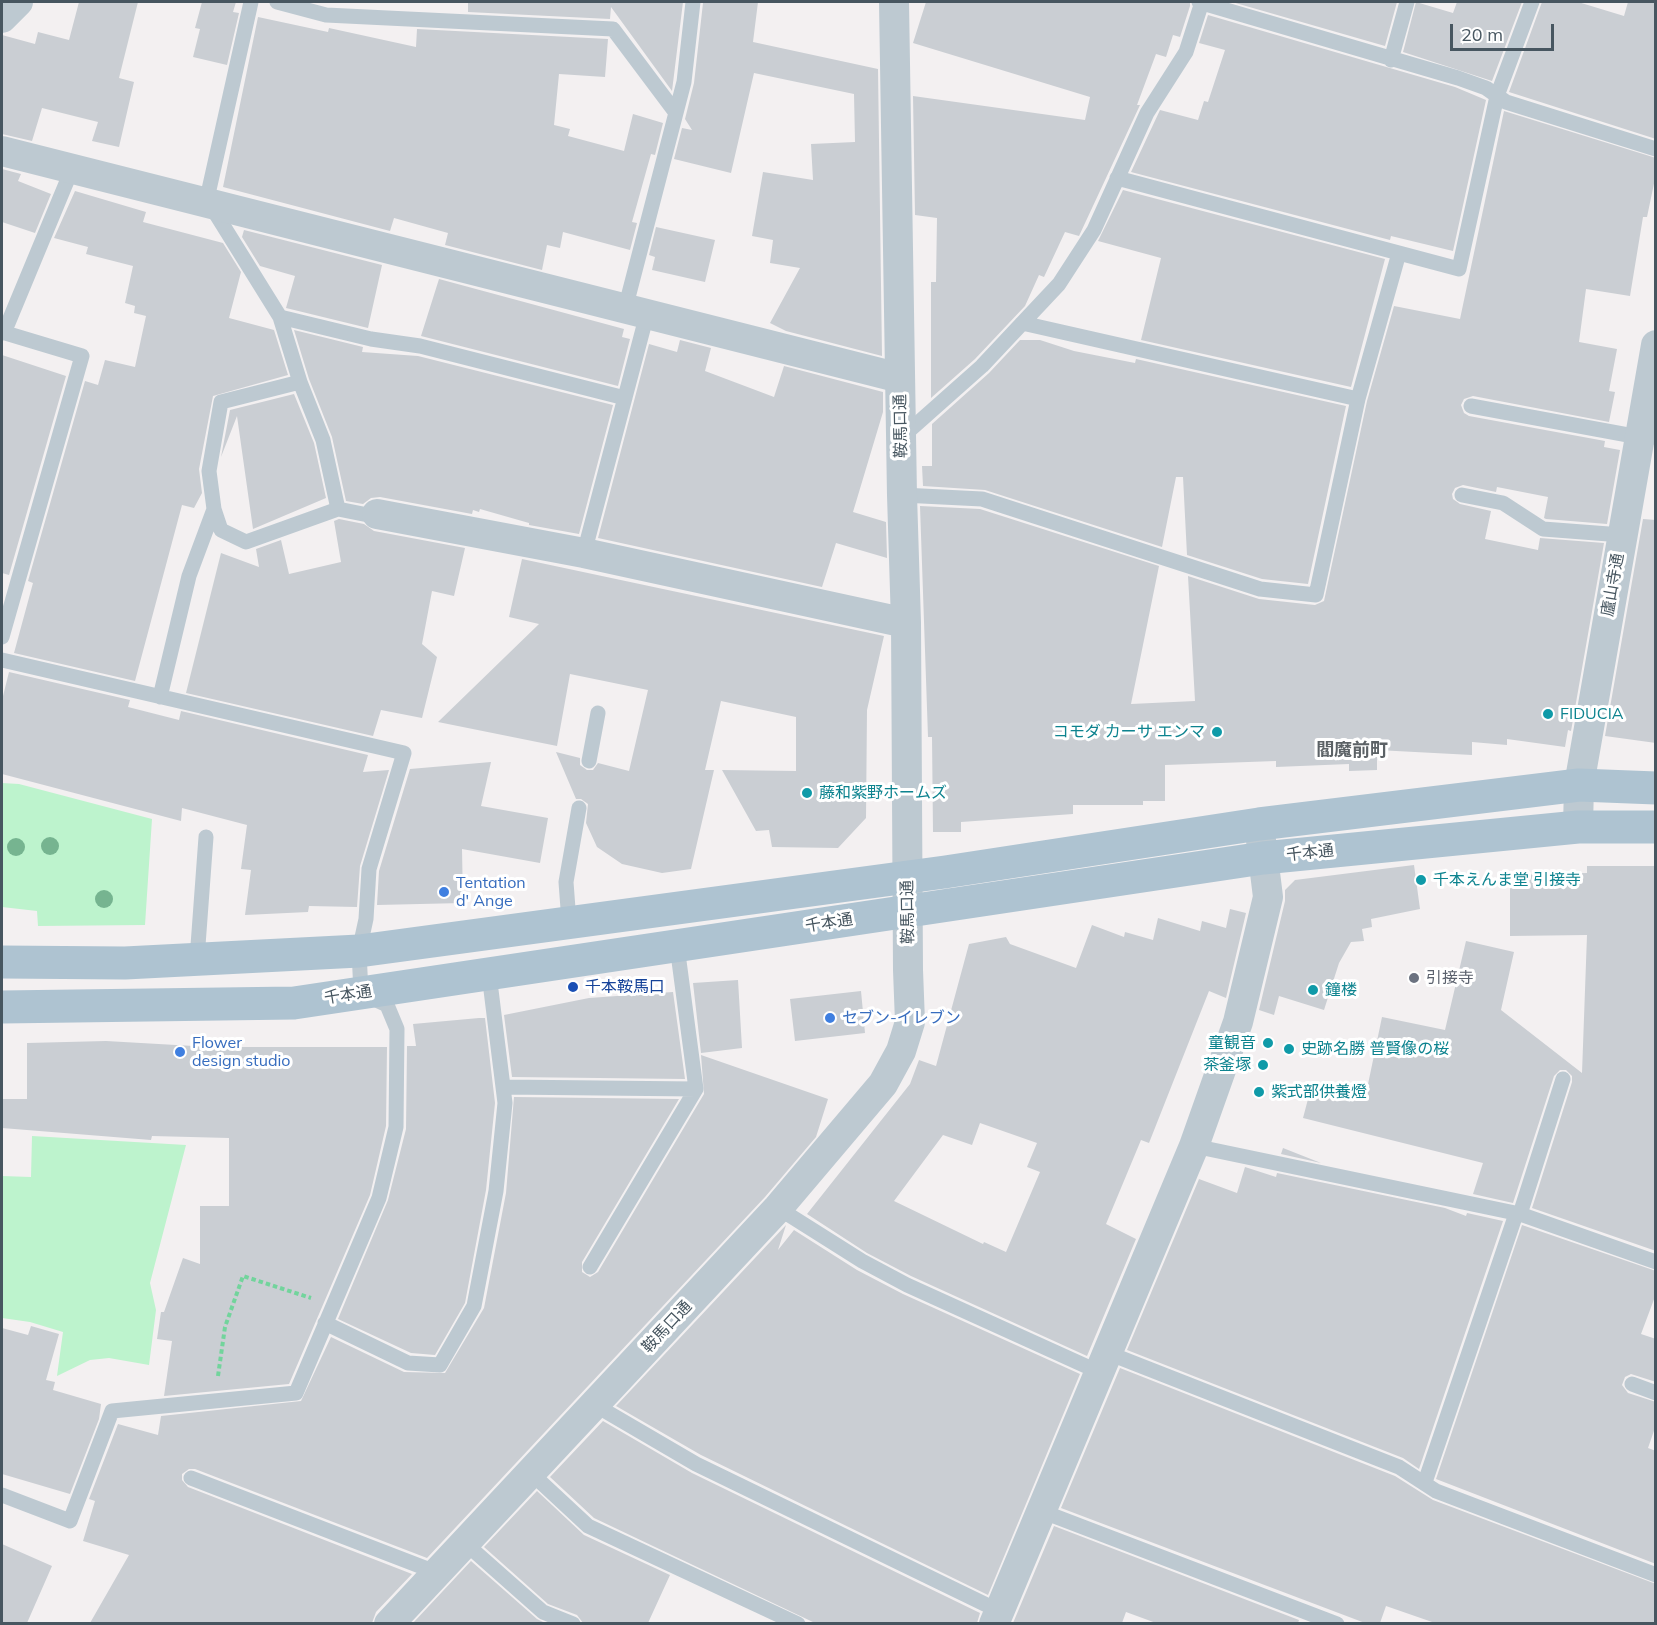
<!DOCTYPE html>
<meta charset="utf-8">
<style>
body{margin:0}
#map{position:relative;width:1657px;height:1625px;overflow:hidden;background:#f3f0f1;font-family:Mulish,sans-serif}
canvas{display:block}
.frame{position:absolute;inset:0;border:3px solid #475660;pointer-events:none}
.scale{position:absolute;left:1450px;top:24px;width:104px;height:27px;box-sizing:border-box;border:3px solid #475660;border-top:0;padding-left:8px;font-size:18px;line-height:21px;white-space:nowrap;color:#475660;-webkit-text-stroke:4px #fff;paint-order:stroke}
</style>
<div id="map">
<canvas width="1657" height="1625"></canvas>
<div class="frame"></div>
<div class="scale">20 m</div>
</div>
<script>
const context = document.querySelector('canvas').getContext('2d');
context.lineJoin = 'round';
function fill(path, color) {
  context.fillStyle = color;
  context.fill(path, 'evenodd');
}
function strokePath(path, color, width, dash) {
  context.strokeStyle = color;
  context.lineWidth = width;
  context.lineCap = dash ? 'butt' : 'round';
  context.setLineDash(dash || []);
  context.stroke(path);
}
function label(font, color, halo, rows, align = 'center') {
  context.font = font + ' Mulish,"Noto Sans JP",sans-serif';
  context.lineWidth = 6;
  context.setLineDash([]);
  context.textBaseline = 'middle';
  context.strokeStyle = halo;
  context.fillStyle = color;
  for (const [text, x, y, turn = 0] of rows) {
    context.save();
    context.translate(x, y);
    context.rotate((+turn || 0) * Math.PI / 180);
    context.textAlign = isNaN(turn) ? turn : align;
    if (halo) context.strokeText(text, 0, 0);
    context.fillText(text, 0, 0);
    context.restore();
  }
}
const green = new Path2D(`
 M2 783 19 784 152 819 145 925 38 926 37 911 2 907Z
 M32 1136 186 1145 150 1283 156 1310 149 1365 109 1358 90 1360 57 1376 63 1332 30 1322 2 1318V1176L31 1177Z`);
const building = new Path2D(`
 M79 2H138L119 78 134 82 119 147 92 141 98 122 42 108 32 141 2 134V35L35 44 38 32 69 40Z
 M202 2H236L233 12 239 13 227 65 193 57 200 29 195 28Z
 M468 2H683L672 91 611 7 610 19 468 12Z
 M926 2H1190V6L1180 37 1173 35 1166 57 1156 54 1137 105H1140L1079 236 1065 232 1044 277 1039 275 1025 306 975 359 931 398V282H936L937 218 915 215 913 96 1085 120 1090 97 913 43Z
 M1232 2H1397L1385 46Z
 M1416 2 1453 13 1457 2H1522L1492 81 1403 52Z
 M1542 2H1578L1624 16 1628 2H1656V139L1509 92Z
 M703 3 758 2 753 42 878 69 882 356 786 331 770 323 800 268 770 263 773 240 752 236 763 172 813 180 811 144 855 142 854 94 754 73 731 173 674 159 682 128 692 130 685 119 694 83Z
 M1208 15 1455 87 1486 100 1453 251 1391 236 1390 240 1131 172 1160 110 1198 120 1204 101 1208 102 1225 50 1199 43Z
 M258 17 328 32 329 28 416 47 417 29 608 39 605 77 559 74 554 125 570 129 568 136 624 151 633 114 663 123 655 155 651 154 632 222 637 223 630 250 563 232 560 248 547 245 542 270 449 246 445 245 448 233 394 218 390 231 223 187Z
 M1504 111 1656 158V174L1647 217H1643L1630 296 1586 289 1579 342 1617 349 1609 391 1615 392 1609 422 1473 396 1464 399 1461 405 1464 413 1469 416 1605 441 1604 447 1620 450 1607 524 1546 519 1544 518 1548 497 1497 487 1496 492 1463 485 1455 488 1452 494 1453 499 1460 504 1491 511 1485 539 1538 550 1540 538 1604 543 1571 731 1568 730 1565 747 1507 739V745L1472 742V755L1377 750V770L1349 771V764L1276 767V761L1165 765V801H1143V805H1073V814L961 822V832H933L932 737H928L920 506 980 509 1159 566 1131 704 1195 701 1188 576 1259 599 1315 605 1324 601 1367 401 1394 306 1460 319Z
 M2 169 21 174 18 181 51 194 35 233 2 222Z
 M1123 190 1385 259 1351 387 1141 340 1161 258 1098 241Z
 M75 191 146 212 143 222 223 243 241 272 229 318 274 330 288 375 213 396 199 469 202 493 194 508 182 505 135 681 14 653 33 583 28 581 85 381 98 385 105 360 135 367 146 316 134 313 135 306 125 303 133 266 86 254 88 247 54 238Z
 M656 227 715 240 705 282 652 270 655 257 649 255Z
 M244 230 382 265 368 328 286 308 295 276 260 266 242 237Z
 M439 279 624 329 622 337 630 339 618 386 421 336Z
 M294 330 363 347 362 352 418 356 613 405 579 534 529 525V523L480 509 479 512 473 510 472 514 380 497 371 498 363 504 346 501 332 437 309 379Z
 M680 340 711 348 705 371 774 397 784 366 883 392V412L853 512 886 522 887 558 836 543 822 587 598 538 649 344 677 352Z
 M1020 340H1040L1074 351 1135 363 1136 359 1346 406 1308 584 1262 579 1187 555 1183 477H1176L1162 547 985 490 923 486 922 466H932V424L989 373Z
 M2 355 66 376 9 575 2 573Z
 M294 394 314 443 326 498 253 529 237 416 221 457 230 410Z
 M339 519 364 524 374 531 465 548 454 596 432 591 422 644 437 657 422 718 381 710 373 736 186 693 221 553 259 567 256 549 281 540 289 574 341 562 334 521Z
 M1643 519 1656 520V743L1605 736Z
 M522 559 884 636 867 710 866 818 838 848 772 847 769 830 756 831 722 770 796 771V717L721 701 705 770H714L691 869 662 873 622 864 597 847 586 823 588 804 581 799H576L556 752 580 758V765L587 770H593L598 763 629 771 648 690 570 674 557 746 438 722 539 624 509 617Z
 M9 672 130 700 128 707 179 720 181 711 368 755 363 772 389 770 360 866 357 907 309 906 308 912 245 915 251 870 241 869 247 825 182 808 181 821 2 774V700Z
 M491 762 481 806 548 818 540 863 462 849 463 903 377 905 379 871 410 769Z
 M1414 865 1420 909 1371 919 1372 927 1362 929 1364 941 1351 942 1339 963 1324 1010 1279 996 1274 1015 1259 1010 1285 901V890L1295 880Z
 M1587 866H1656V1251L1532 1208 1572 1082V1076L1566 1070H1560L1554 1076 1513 1203 1473 1194 1483 1163 1303 1118 1312 1084 1342 1092 1345 1083 1367 1089 1382 1017 1445 1030 1466 941 1514 952 1501 1010 1582 1073 1587 935 1510 936V875L1587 873Z
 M1230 909 1246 913 1226 998 1209 991 1149 1143 1141 1140 1106 1224 1136 1239 1087 1356 911 1276 867 1253 807 1214 910 1084 919 1060 936 1066 969 944 1006 937 1010 944 1076 968 1092 925 1124 937 1125 932 1153 940 1158 918 1200 931 1202 921 1226 928ZM980 1123 1037 1143 1027 1167 1040 1172 1006 1252 984 1242 983 1244 894 1201 943 1135 972 1145Z
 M738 980 742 1048 701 1053 693 983Z
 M861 991 865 1033 795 1041 790 999Z
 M673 992 685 1079 512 1077 504 1015 589 998Z
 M479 1018H485L495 1103 486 1190 465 1303 435 1355 411 1353 338 1319 388 1200 406 1129 407 1046H416L413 1024Z
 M106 1041 211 1047H387L386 1126 370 1195 289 1384 164 1396 172 1341 157 1339 161 1312H164L183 1258 200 1264V1206H229V1138L152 1136 151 1140 2 1128V1099H27V1043Z
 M701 1055 828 1099 816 1137 765 1197 427 1558 195 1469H189L182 1474V1480L188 1487 412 1574 376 1612 372 1623H90L129 1555 83 1541 95 1501 89 1499 118 1424 158 1435 161 1416 301 1401 331 1337 404 1372 445 1373 484 1308 506 1193 514 1097 679 1099 582 1262V1272L590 1277 598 1272 704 1094Z
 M1283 1148 1321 1163 1281 1154Z
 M1245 1167 1276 1177 1277 1173 1445 1208 1466 1216 1467 1213 1503 1221 1419 1469 1403 1458 1127 1350 1199 1179 1237 1193Z
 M786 1225 778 1250 794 1230 857 1270 903 1294 1080 1374 988 1595 701 1455 616 1406Z
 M1522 1225 1656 1271V1294L1641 1334 1656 1339V1382L1631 1374 1625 1377 1622 1385 1628 1393 1656 1402V1425L1648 1448 1656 1451V1564L1436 1479Z
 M31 1326 59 1334 46 1380 55 1382 53 1390 101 1404 99 1419 70 1494 2 1474V1328L28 1335Z
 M1120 1368 1395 1476 1433 1500 1656 1584V1623H1435L1386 1606 1380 1623H1365L1061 1508Z
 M603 1421 692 1473 980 1613 977 1623H815L594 1518 550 1477Z
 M537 1491 584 1535 670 1575 648 1623H583L577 1615 548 1604 484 1547Z
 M1054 1526 1299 1620 1298 1623H1156L1126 1612 1122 1623H1013Z
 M2 1544 52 1566 27 1623H2Z
 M471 1561 537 1619 545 1623H413Z`);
const path = new Path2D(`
 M218 1376 225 1327 243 1276 311 1298`);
const lane = new Path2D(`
 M277 2 326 15 613 29 676 113
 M1199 2 1458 78 1486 88 1506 102 1656 149
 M1391 60 1407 2
 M1117 178 1459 269 1497 96 1532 2
 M206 203 251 2
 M211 206 280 317 371 339 420 346 625 398
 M625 309 684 82 693 2
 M280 317 300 382
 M1022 323 1358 399
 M2 332 82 356 2 637
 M4 333 72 169
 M1471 406 1639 437H1656
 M902 437 982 366 1059 284 1094 230 1147 113 1186 52 1202 2
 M902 495 982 499 1260 589 1316 595 1358 399 1399 253
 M1462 495 1503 503 1543 529 1622 535
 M214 509 221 530 246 542 338 509 368 515 377 514
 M584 553 647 314
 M2 660 404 753 369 869 366 919 359 951 361 993 387 1005 397 1029 396 1127 379 1198 296 1393 112 1411 70 1521 2 1495
 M160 697 189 576 214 509 209 471 221 402 300 382 323 440 338 509
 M589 761 598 713
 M569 922 566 882 579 808
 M197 959 206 837
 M503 1087 696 1089
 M1194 1146 1520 1214 1656 1262
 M778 1208 862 1261 907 1285 1099 1372
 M1520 1214 1563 1079
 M590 1267 696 1089 677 946
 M325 1323 408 1363 440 1365 474 1306 496 1191 505 1103 489 974
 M1108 1353 1399 1467 1436 1491 1656 1575
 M1632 1384 1656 1393
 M595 1405 696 1464 999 1611
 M531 1473 588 1526 798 1624
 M191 1478 438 1573
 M1425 1482 1516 1214
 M1041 1511 1337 1624
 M465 1543 543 1612 573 1624`);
const street = new Path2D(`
 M2 18 18 2
 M2 151 900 378
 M377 514 584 553 906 623
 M1578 827 1579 785 1656 345
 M389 1624 778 1208 883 1084 901 1051 910 1022 908 970 906 623 902 495 894 2
 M994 1624 1194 1146 1238 1022 1268 897 1259 824`);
const primary = new Path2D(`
 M2 962 125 963 359 951 945 872 1259 824 1579 785 1656 788
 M2 1007 294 1003 1263 858 1578 827H1656`);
const trees = [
 [50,846],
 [16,847],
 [104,899]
];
const markers = [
 [1548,714,6,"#0f9aa8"],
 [1217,732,6,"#0f9aa8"],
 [807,793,6,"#0f9aa8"],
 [1421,880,6,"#0f9aa8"],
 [444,892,6,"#3f7fe0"],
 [1414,978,6,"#6b7280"],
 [573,987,6,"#1a4fb4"],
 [1313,990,6,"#0f9aa8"],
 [830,1018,6,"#3f7fe0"],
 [1268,1043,6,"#0f9aa8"],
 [1289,1049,6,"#0f9aa8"],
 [180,1052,6,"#3f7fe0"],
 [1263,1065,6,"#0f9aa8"],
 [1259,1092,6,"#0f9aa8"]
];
const streetNames = [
 ["鞍馬口通",901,426,-91],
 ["廬山寺通",1613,585,-80],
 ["千本通",1310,853,-6],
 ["鞍馬口通",908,912,-91],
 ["千本通",829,923,-9],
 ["千本通",348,995,-9],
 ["鞍馬口通",667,1327,-47]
];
const cultureNames = [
 ["FIDUCIA",1560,714],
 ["コモダ カーサ エンマ",1205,732,"right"],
 ["藤和紫野ホームズ",819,793],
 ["千本えんま堂 引接寺",1433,880],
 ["鐘楼",1325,990],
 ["童観音",1256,1043,"right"],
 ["史跡名勝 普賢像の桜",1301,1049],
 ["茶釜塚",1251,1065,"right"],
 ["紫式部供養燈",1271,1092]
];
const shopNames = [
 ["Tentation",456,883],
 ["d' Ange",456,901],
 ["セブン-イレブン",842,1018],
 ["Flower",192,1043],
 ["design studio",192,1061]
];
const worshipNames = [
 ["引接寺",1426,978]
];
const transitNames = [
 ["千本鞍馬口",585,987]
];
const neighbourhoodNames = [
 ["閻魔前町",1352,751]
];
fill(green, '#bdf3cd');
fill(building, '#caced3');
strokePath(path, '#72d49c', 4, [4.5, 3]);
strokePath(lane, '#bdc9d1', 15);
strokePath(street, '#bdc9d1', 30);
strokePath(primary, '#aec3d1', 33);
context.fillStyle = '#76b490';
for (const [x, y] of trees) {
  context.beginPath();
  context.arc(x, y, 9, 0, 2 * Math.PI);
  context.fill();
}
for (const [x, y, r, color] of markers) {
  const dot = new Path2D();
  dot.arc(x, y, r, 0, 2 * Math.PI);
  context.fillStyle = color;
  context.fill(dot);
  strokePath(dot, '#fff', 2);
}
label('16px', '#475660', '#fff', streetNames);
label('16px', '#0d838f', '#fff', cultureNames, 'left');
label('16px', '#366cbe', '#fff', shopNames, 'left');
label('16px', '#5b616d', '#fff', worshipNames, 'left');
label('16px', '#164399', '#fff', transitNames, 'left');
label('bold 18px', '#5c6266', '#fff', neighbourhoodNames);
</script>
